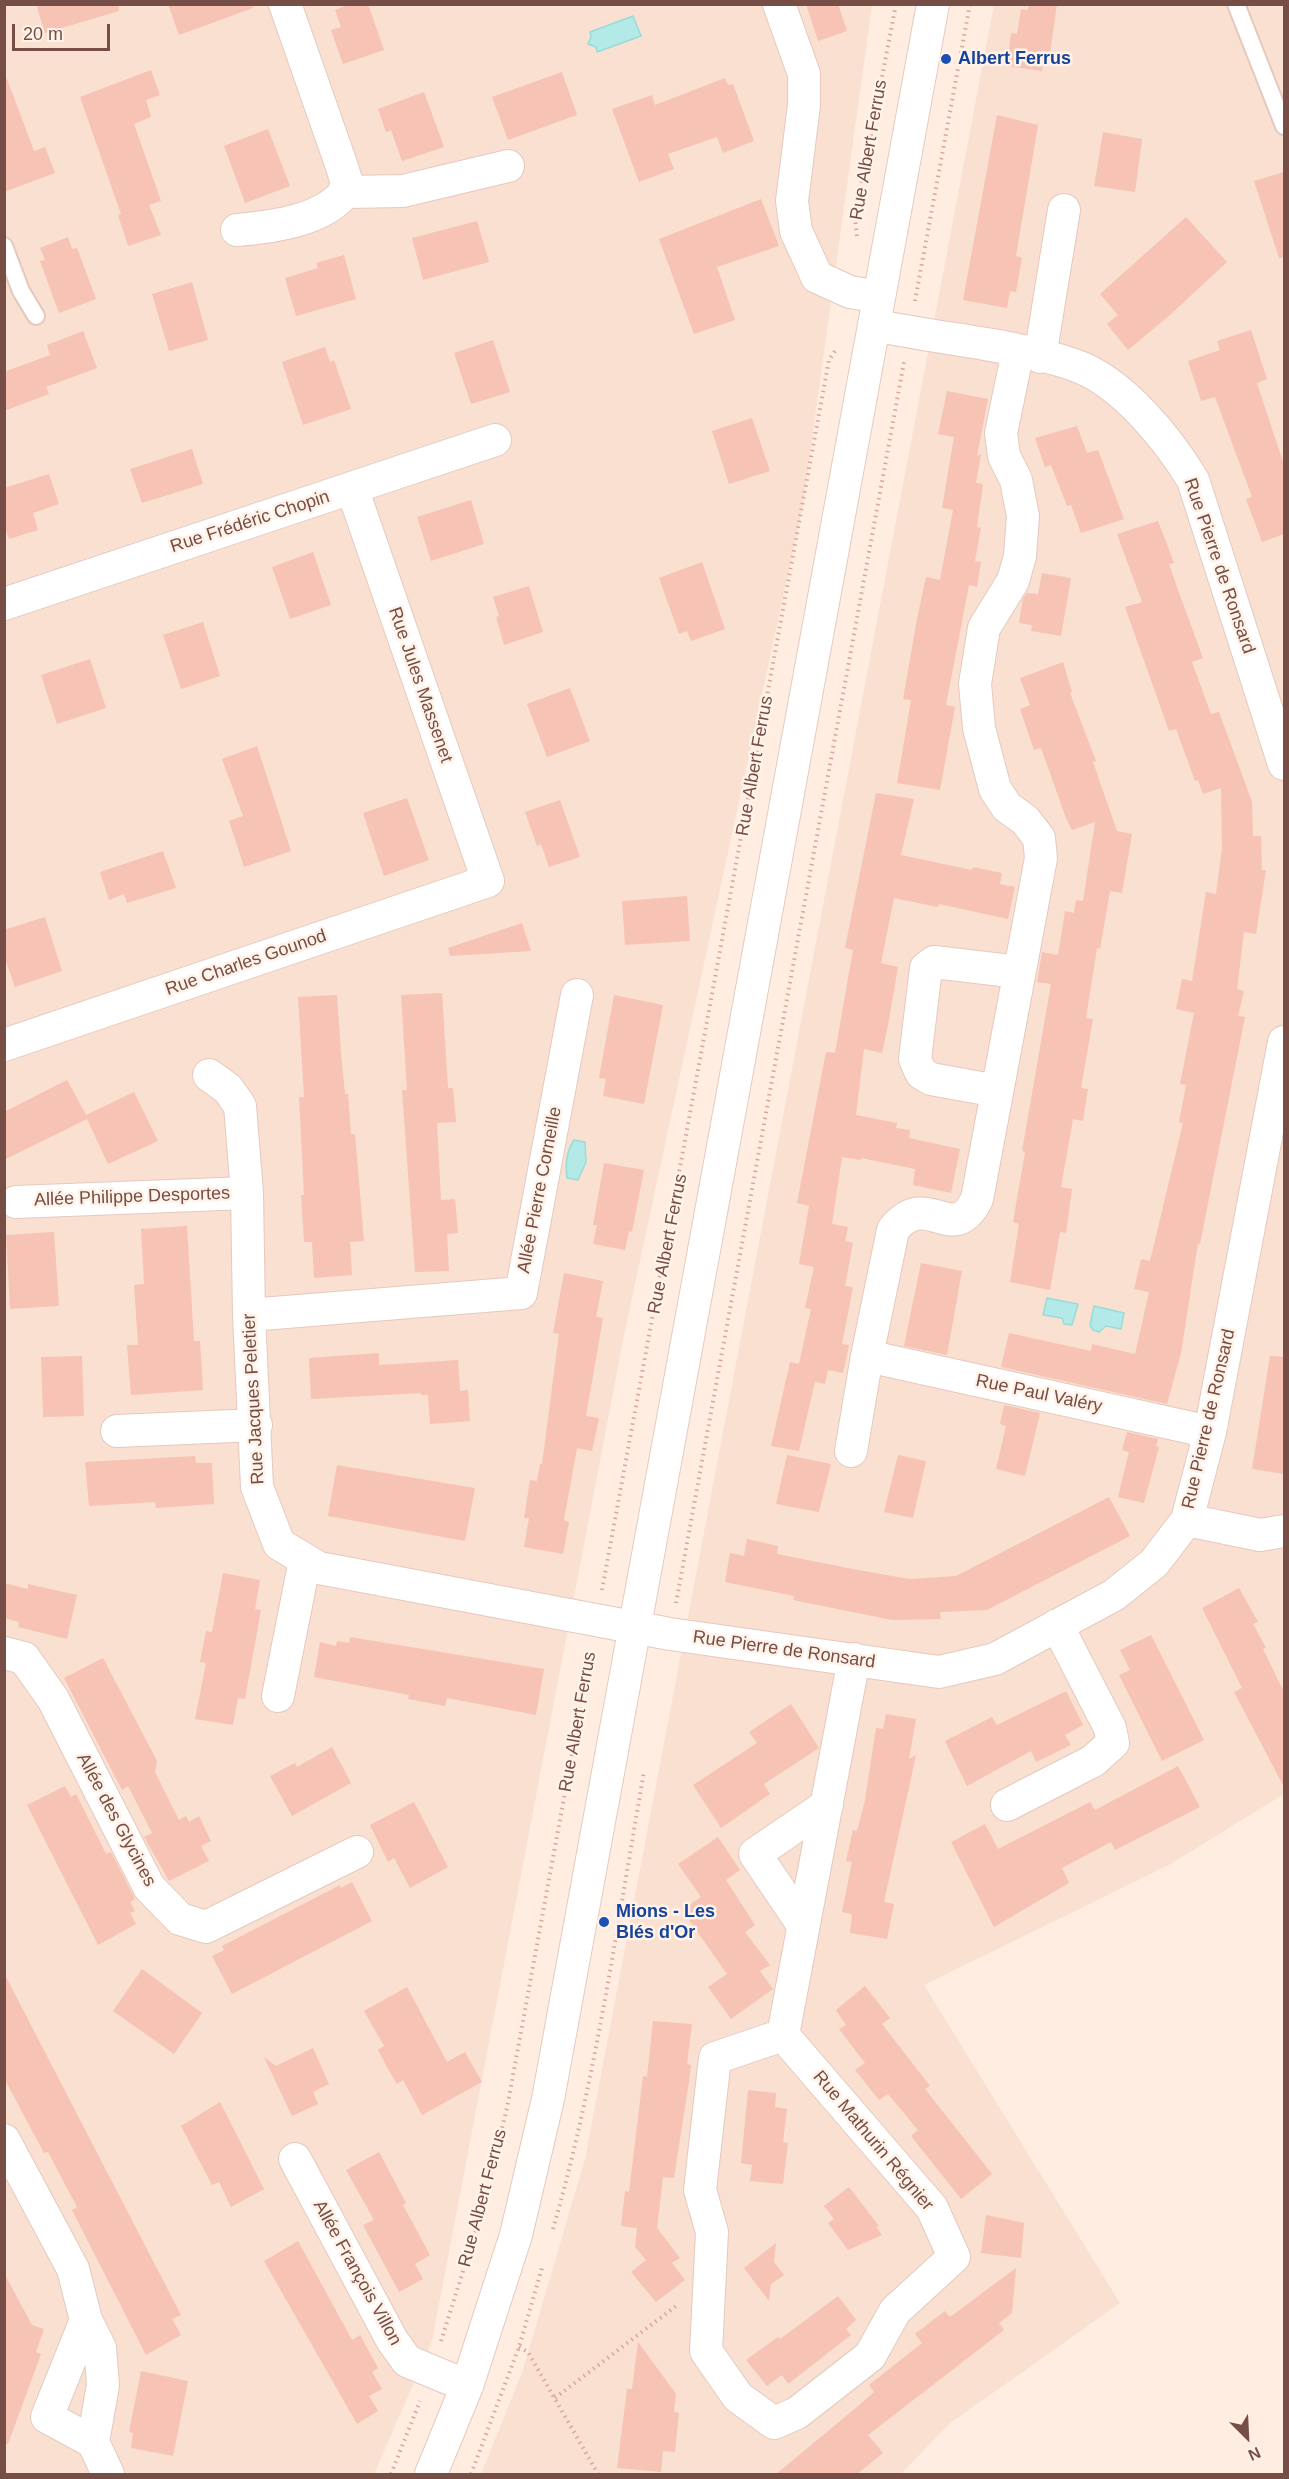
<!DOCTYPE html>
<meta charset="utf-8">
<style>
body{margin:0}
#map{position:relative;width:1289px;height:2479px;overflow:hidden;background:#feede0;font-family:Arial,sans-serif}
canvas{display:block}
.frame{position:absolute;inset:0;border:6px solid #774e45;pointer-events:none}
.north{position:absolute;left:1217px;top:2407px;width:60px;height:60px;-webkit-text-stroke:4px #fff2e8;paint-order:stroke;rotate:156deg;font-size:16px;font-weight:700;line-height:24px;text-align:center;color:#774e45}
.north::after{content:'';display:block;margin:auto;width:21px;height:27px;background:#774e45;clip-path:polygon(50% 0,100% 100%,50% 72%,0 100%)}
.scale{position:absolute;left:12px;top:24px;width:98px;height:27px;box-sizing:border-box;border:3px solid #774e45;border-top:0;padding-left:8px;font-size:18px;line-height:21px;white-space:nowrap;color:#774e45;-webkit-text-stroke:4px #fff2e8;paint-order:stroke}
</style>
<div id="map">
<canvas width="1289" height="2479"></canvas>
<div class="frame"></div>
<div class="north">N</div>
<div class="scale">20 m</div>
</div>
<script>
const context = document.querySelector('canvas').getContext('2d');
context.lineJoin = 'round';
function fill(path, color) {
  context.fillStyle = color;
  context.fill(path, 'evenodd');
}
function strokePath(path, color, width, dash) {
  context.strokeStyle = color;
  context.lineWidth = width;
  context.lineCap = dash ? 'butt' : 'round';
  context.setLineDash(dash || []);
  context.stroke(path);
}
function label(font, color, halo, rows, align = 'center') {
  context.font = font + ' Arial,sans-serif';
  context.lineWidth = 5;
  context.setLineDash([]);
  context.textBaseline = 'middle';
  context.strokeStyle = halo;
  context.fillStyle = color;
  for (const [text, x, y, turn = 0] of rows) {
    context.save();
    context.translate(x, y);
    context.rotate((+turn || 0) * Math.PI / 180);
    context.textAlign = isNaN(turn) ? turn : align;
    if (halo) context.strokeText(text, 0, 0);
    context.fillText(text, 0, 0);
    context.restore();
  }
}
const residential = new Path2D(`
 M5 5H872L803 504 624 1335 432 2341 374 2474H5Z
 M994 5H1284V1794L1169 1865 924 1985 1120 2303 949 2424 901 2474H481L523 2370 585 2159Z`);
const water = new Path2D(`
 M633 16 641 36 597 52 596 47 588 44 591 37 590 32Z
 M574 1140 585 1142 586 1162 578 1180 567 1178C565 1164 566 1152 574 1140Z
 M1047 1298 1078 1304 1072 1325 1064 1324 1062 1318 1043 1315Z
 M1094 1306 1124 1313 1121 1329 1106 1326 1099 1332 1093 1330 1090 1325Z`);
const building = new Path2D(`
 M36 4H118L119 11 45 33Z
 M168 4H253V8L179 35Z
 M351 4H368L384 50 343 64 331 30 341 27 335 10Z
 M806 4H838L847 31 818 41Z
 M1029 4H1057L1050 54 1044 53 1042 71 1007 66 1011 33 1017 34 1021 9 1028 10Z
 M151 70 160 95 146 100 151 117 134 124 161 201 149 205 161 235 128 246 118 215 121 214 80 97Z
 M562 72 577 115 508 140 492 97Z
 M725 78 728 85 733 84 754 141 723 153 717 137 668 154 674 169 639 182 612 109 652 95 655 105Z
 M4 79H7L34 151 45 147 55 173 4 192Z
 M424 92 444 147 402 161 391 130 386 132 378 109Z
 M997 115 1038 125 1016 256 1022 258 1016 292 1010 291 1007 308 963 300Z
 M268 129 290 186 245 203 224 146Z
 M1103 132 1142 139 1135 192 1094 186Z
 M1284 172V257L1279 258 1254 181Z
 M761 199 779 246 717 267 735 320 694 334 659 239Z
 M1186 217 1227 262 1171 314 1128 350 1107 324 1118 315 1100 294Z
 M477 221 489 262 423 280 412 238Z
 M68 237 72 249 77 248 96 299 59 313 40 261 45 260 40 248Z
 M344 255 356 299 296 316 285 278 318 268 316 263Z
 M192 282 208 340 169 351 152 294Z
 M1251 330 1267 379 1257 383 1284 465V534L1262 542 1246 499 1252 497 1215 397 1201 401 1188 361 1220 350 1217 341Z
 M83 331 97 368 46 387 49 394 4 411V372L50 355 47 345Z
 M493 340 510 392 471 404 454 353Z
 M325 347 330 362 334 360 351 409 303 425 282 362Z
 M947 391 988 399 977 456 981 454 976 483 983 484 977 527 981 528 975 561 981 562 977 587 969 585 946 705 955 707 940 790 897 783 911 700 903 699 917 619 926 577 940 580 953 510 942 508 954 437 938 434Z
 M752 418 770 471 729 484 712 431Z
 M1077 426 1087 453 1098 450 1124 519 1081 533 1071 505 1067 506 1051 465 1045 467 1035 438Z
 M192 449 203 484 142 503 130 469Z
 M49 474 59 504 33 513 38 530 9 539 4 525V488Z
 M471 500 484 544 431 561 417 517Z
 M1158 521 1174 563 1169 564 1178 590 1203 658 1192 662 1211 714 1219 712 1252 802 1253 836H1261L1262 870H1266L1256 934 1244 932 1237 989 1244 991 1238 1016 1245 1017 1200 1244 1198 1243 1181 1353 1167 1404 1001 1367 1009 1333 1091 1351 1092 1344 1135 1354 1149 1292 1134 1289 1141 1259 1150 1261 1183 1123 1179 1122 1186 1085 1180 1084 1194 1013 1176 1009 1182 979 1192 981 1206 892 1216 894 1222 848 1221 788 1203 794 1198 780 1195 781 1176 729 1169 731 1125 607 1142 602 1117 534Z
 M313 552 331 605 290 619 272 567Z
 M702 562 725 629 691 641 687 631 679 634 659 578Z
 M1042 573 1071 578 1061 636 1031 631 1032 625 1019 623 1023 598 1027 593 1038 594Z
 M529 586 543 632 504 645 496 617 499 616 493 597Z
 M203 622 220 676 181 689 163 635Z
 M90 659 106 708 57 724 41 675Z
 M1063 662 1072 692 1070 693 1096 761 1093 762 1117 831 1132 834 1122 893 1110 891 1100 949 1097 948 1086 1018 1093 1019 1081 1088 1088 1089 1083 1121 1073 1119 1061 1187 1072 1189 1066 1233 1060 1232 1050 1290 1010 1282 1019 1224 1013 1222 1025 1152 1022 1151 1051 984 1037 982 1042 952 1058 955 1065 911 1074 913 1076 900 1083 901 1095 822 1072 830 1066 818 1041 748 1034 750 1020 709 1030 705 1020 678Z
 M570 688 590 741 547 757 527 704Z
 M257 746 291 851 244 867 229 821 243 816 222 759Z
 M876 793 914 799 901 855 972 870 973 867 1002 873 1000 884 1015 887 1008 919 939 904 938 907 894 898 881 963 898 967 888 1025 882 1053 864 1049 856 1115 897 1123 896 1128 910 1130 909 1138 960 1149 951 1193 913 1185 915 1169 861 1158V1160L842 1157 832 1224 848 1227 845 1241 853 1243 845 1286 853 1287 842 1344 849 1345 843 1373 828 1370 825 1384 815 1382 799 1451 771 1446 790 1362 799 1364 811 1309 805 1308 814 1267 799 1264 809 1206 797 1203 826 1052 835 1053 853 950 845 948Z
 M407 798 429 860 384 876 363 813Z
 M560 800 580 857 549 867 541 844 537 846 525 812Z
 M163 851 176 888 127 903 124 894 109 900 100 872Z
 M687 896 690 941 625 945 622 901Z
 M45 917 62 971 15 987 4 956V930Z
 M522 923 531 951 450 956 448 948Z
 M442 993 448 1088H453L456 1122 437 1123 441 1200 455 1199 458 1233 447 1234 449 1271 415 1272 402 1090H407L401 995Z
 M337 995 341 1054 345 1094H348L351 1134H355L364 1241 350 1242 352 1275 314 1278 312 1242H304L301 1195H304L299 1097H304L298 997Z
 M614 995 663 1005 644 1104 603 1096 606 1079 599 1078Z
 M67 1080 86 1115 134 1092 158 1141 108 1164 87 1119 4 1160V1112Z
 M604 1163 644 1170 632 1232 629 1231 625 1250 593 1244 597 1225H593Z
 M187 1226 194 1341H200L203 1390 131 1395 127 1345H138L134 1285 144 1284 141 1229Z
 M54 1232 59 1306 10 1309 6 1235Z
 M921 1263 962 1271 947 1355 904 1346Z
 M564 1273 603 1281 596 1317 603 1318 586 1416 599 1418 592 1451 577 1448 564 1520 569 1522 563 1554 524 1547 529 1518H524L530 1480 537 1481 540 1464H542L559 1334 553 1333Z
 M379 1353V1365L458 1360 460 1391 468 1390 470 1421 430 1424 428 1395H421V1393L311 1399 309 1358Z
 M82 1356 84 1416 43 1417 41 1357Z
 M1270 1356 1284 1357V1474L1252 1469Z
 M1004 1405 1040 1413 1025 1476 996 1469 1006 1426 1000 1424Z
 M1127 1432 1158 1439 1156 1446 1159 1447 1144 1503 1118 1497 1129 1452 1122 1450Z
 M787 1455 831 1464 819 1512 776 1504Z
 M898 1455 926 1461 913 1518 884 1512Z
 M195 1456 196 1463H212L214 1504 156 1508 155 1502 89 1506 85 1462Z
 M337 1465 475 1488 465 1541 328 1516Z
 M1109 1497 1130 1536 987 1610 940 1612 941 1619 892 1620 793 1600 794 1596 725 1582 730 1553 744 1556 747 1539 778 1546 777 1554 858 1570 909 1579 956 1576Z
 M223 1573 260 1580 255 1609 261 1610 245 1699 238 1698 233 1725 195 1719 206 1663 200 1662 206 1631 212 1632Z
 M4 1583 28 1589V1584L77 1595 67 1639 18 1627 19 1622 4 1618Z
 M1239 1588 1258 1622 1253 1624 1266 1648 1263 1649 1284 1692V1787L1234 1692 1242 1688 1202 1608Z
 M1151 1635 1204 1740 1162 1761 1119 1675 1130 1670 1120 1650Z
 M350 1637 544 1669 536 1715 447 1698 445 1706 408 1699 409 1695 314 1677 320 1642 336 1646 337 1641 349 1643Z
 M103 1658 157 1761 155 1772 179 1820 186 1816 189 1822 199 1816 211 1841 201 1846 209 1861 169 1881 144 1837 152 1833 128 1786 122 1790 64 1678Z
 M1066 1691 1083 1725 1065 1735 1071 1745 1036 1762 1031 1751 967 1786 945 1741 992 1717 997 1725Z
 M791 1704 819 1748 764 1784 770 1794 721 1828 693 1785 757 1743 749 1732Z
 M886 1714 916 1719 909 1759 916 1755 884 1902 894 1904 887 1939 850 1933 852 1914 842 1912 852 1862 846 1861 853 1830 857 1831 865 1800 876 1728 883 1729Z
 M332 1747 351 1783 292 1816 270 1776 295 1763 297 1767Z
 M1178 1766 1200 1807 1115 1850 1111 1842 1062 1868 1069 1883 994 1927 951 1842 985 1824 998 1849 1090 1802 1095 1810Z
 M65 1786 71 1797 76 1794 106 1854 111 1852 135 1899 130 1902 135 1911 130 1913 136 1924 98 1945 27 1805Z
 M414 1802 448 1867 410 1888 394 1858 388 1862 370 1825Z
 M718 1837 740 1870 726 1880 755 1925 745 1932 770 1965 760 1971 773 1989 731 2019 708 1987 727 1974 682 1910 701 1897 678 1864Z
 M352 1882 372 1921 232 1994 212 1956 224 1950 222 1946 340 1885 341 1888Z
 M142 1969 202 2013 174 2054 113 2011Z
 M4 1973 181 2315 172 2319 181 2335 146 2355 72 2210 77 2207 48 2152 44 2153 4 2078Z
 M865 1986 890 2018 882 2024 930 2086 925 2089 992 2174 961 2199 911 2136 918 2130 888 2094 879 2100 855 2070 865 2063 839 2029 846 2025 836 2010Z
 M407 1987 447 2062 465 2052 482 2082 422 2115 403 2080 397 2084 387 2067 378 2050 384 2046 364 2011Z
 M653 2021 692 2024 687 2064 691 2065 689 2081 674 2178 663 2177 657 2228 680 2258 672 2263 685 2280 656 2302 631 2272 646 2260 635 2247 637 2228 621 2226 625 2191 629 2192 643 2076 647 2077Z
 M313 2048 329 2084 313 2092 318 2104 292 2116 264 2057 276 2066Z
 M748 2090 776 2093 775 2107 787 2109 783 2142 788 2143 783 2184 750 2181 752 2165 741 2163Z
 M220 2102 264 2189 231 2207 219 2182 212 2185 181 2126Z
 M379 2152 406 2203 403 2205 430 2255 415 2264 423 2279 399 2292 363 2225 374 2220 346 2170Z
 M849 2187 879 2226 876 2227 882 2235 848 2250 828 2223 834 2219 824 2206Z
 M986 2215 1024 2223 1021 2258 981 2253Z
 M298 2241 352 2340 360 2335 378 2368 372 2372 382 2389 369 2396 378 2411 357 2424 264 2261Z
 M776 2243 774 2262 784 2275 771 2284 769 2301 744 2268Z
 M1016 2268 1012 2313 999 2323 1004 2330 868 2435 883 2453 856 2475H775L863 2402 874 2392 869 2385 922 2343 915 2334 945 2311 950 2317Z
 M4 2273 32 2325 44 2329 36 2352 41 2354 8 2444 4 2443Z
 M838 2296 856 2320 846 2329 851 2335 788 2384 782 2375 767 2386 746 2360 778 2337 780 2339Z
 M638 2342 676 2394 674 2412 679 2413 675 2452 663 2451 661 2472 617 2468 627 2389H632Z
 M141 2371 188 2381 173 2456 131 2448 133 2433 129 2432Z`);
const path = new Path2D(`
 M857 236 855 218 896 4
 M915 301 970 4
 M602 1590 829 360 835 351
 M676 1603 904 362
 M553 2229C596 2080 617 1925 644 1772
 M441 2341 477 2227 507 2108 591 1651
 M519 2347 528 2352 598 2474
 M555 2398 676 2306
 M391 2474 420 2401
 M471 2474 519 2347 542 2268`);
const service = new Path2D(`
 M1236 4 1284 126
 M4 246 21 291 36 316`);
const minor = new Path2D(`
 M779 4 804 74V105L792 201 796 231 817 277 850 292 879 297
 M345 192 403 191 508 166
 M237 230C271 227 323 221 345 192L346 180 341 164 285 4
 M875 325C941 340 1013 343 1077 366 1123 383 1168 439 1193 480L1284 764
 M1018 351 1001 433 1004 456 1016 480 1023 516 1020 556 1013 581 984 628 975 684 979 728 995 789 1007 807 1025 820 1039 838 1041 858 977 1199C952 1249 928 1186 893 1230L867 1356 1210 1432
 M1040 357 1064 210
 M4 604 495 440
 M4 1045 488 881 352 488
 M209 1075 228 1089 240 1106 247 1193 249 1315 257 1487 279 1544 319 1568 670 1634 939 1672 995 1659 1114 1595 1154 1563 1187 1520 1210 1432 1284 1042
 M997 1091 931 1079 921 1073 915 1059 926 968 934 962 1019 972
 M16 1202 247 1193
 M249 1315 521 1293 577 995
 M117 1431 256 1425
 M851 1451 867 1356
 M1187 1520 1260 1535 1284 1531
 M4 1653 24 1658 53 1699 149 1887 180 1919 206 1927 357 1852
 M278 1696 305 1560
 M1007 1805 1093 1761 1113 1743 1110 1728 1057 1625
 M803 1925 755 1854 827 1805
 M783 2035 932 2208 954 2257 895 2311 870 2356 797 2413 774 2423 738 2397 706 2351 712 2232 700 2190 715 2058Z
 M783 2035 854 1659
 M4 2140 73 2269 86 2320 47 2417 93 2442 108 2474
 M295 2159 392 2340 407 2361 467 2386
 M86 2320 100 2348 103 2385 93 2442
 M431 2474 467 2386 516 2235 548 2099 933 4`);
const markers = [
 [946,59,6,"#1a4fb4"],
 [604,1922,6,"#1a4fb4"]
];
const transitNames = [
 ["Albert Ferrus",958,59],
 ["Mions - Les",616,1912],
 ["Blés d'Or",616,1933]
];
const streetNames = [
 ["Rue Albert Ferrus",869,150,-80],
 ["Rue Frédéric Chopin",250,522,-18],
 ["Rue Pierre de Ronsard",1219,566,71],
 ["Rue Jules Massenet",420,685,71],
 ["Rue Albert Ferrus",755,766,-80],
 ["Rue Charles Gounod",246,963,-19],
 ["Allée Pierre Corneille",540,1190,-79],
 ["Allée Philippe Desportes",132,1197,-2],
 ["Rue Albert Ferrus",668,1244,-79],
 ["Rue Paul Valéry",1039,1394,12],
 ["Rue Jacques Peletier",254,1399,-93],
 ["Rue Pierre de Ronsard",1209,1419,-77],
 ["Rue Pierre de Ronsard",784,1650,8],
 ["Rue Albert Ferrus",578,1722,-80],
 ["Allée des Glycines",116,1820,62],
 ["Rue Mathurin Régnier",873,2141,50],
 ["Rue Albert Ferrus",483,2198,-75],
 ["Allée François Villon",357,2273,61]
];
fill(residential, '#f9e0d1');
fill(water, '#b3e9e7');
strokePath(water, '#98dcda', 1.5);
fill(building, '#f6c3b5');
strokePath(service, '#e5c9be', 20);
strokePath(minor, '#e5c9be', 34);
strokePath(path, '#dba698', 4, [1.5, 4.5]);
strokePath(service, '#fff', 16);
strokePath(minor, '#fff', 32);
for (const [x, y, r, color] of markers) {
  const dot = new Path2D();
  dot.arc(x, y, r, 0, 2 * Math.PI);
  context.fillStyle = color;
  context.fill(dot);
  strokePath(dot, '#fff2e8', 2);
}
label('bold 18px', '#164399', '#fff2e8', transitNames, 'left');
label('18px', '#774e45', '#fff2e8', streetNames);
</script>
